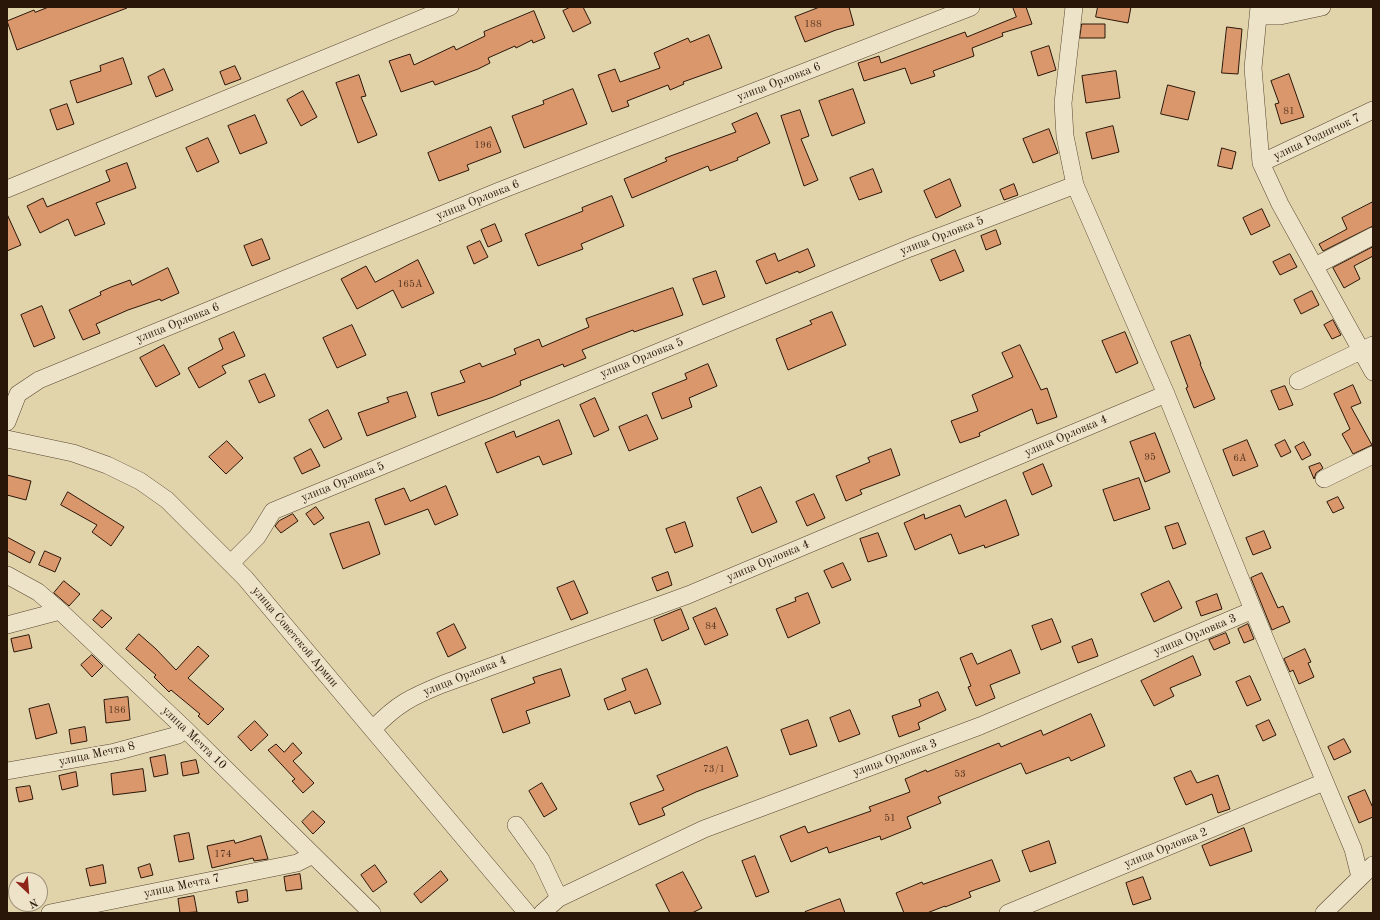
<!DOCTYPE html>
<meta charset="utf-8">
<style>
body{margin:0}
#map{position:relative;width:1380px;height:920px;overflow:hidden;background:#e2d4aa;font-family:"Old Standard TT",serif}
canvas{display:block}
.frame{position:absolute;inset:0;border:8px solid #2a1609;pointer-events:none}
.north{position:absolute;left:8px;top:872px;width:40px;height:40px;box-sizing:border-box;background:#ece3c8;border:1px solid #9e917c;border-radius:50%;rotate:154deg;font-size:11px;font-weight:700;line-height:16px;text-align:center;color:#2a1609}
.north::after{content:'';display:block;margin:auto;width:14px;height:18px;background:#8f2418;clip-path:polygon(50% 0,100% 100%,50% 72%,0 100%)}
</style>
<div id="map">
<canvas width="1380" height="920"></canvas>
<div class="frame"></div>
<div class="north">N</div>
</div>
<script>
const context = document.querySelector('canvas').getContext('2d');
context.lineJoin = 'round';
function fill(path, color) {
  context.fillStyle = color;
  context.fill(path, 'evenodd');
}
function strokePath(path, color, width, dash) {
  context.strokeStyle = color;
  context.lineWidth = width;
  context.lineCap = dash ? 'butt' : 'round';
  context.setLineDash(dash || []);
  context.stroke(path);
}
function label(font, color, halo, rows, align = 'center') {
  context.font = font + ' "Old Standard TT",serif';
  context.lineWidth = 3.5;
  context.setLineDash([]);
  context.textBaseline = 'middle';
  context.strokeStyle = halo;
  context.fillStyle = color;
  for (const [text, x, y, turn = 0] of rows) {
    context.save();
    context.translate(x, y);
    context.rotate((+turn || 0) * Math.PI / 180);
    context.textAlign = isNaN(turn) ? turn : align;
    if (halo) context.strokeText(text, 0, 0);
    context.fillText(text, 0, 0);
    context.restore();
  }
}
const building = new Path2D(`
 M49 7H127V8L17 50 7 21 34 10 35 12Z
 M571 7H583L591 23 573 32 563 11Z
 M820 7H849L854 25 836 30 805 42 795 17Z
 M1013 7H1026L1032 24 1002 33 1003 36 972 48 974 56 933 71 935 76 911 84 905 68 864 81 858 63 879 56 881 63 965 32 967 37 1016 17Z
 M1098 7H1131L1128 23 1096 17Z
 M534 11 545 38 533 43 532 40 516 48 515 46 488 58 490 63 478 69 435 85 433 81 401 92 389 61 410 54 414 65 454 46 456 50 485 36 484 32Z
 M1082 24H1105V38H1080Z
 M1227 27 1242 29 1238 74 1222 73Z
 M709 35 722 68 683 82 684 84 670 90 668 85 627 101 629 106 612 112 598 75 615 69 620 82 660 68 654 53 688 38 690 42Z
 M1049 46 1056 70 1038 76 1031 52Z
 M123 58 132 84 77 103 70 81 101 71 100 66Z
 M235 66 241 79 225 85 220 72Z
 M164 69 173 90 156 97 148 77Z
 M1116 71 1120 98 1086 103 1082 76Z
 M1289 74 1304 117 1281 124 1275 104 1279 103 1271 81Z
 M359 75 366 96 361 97 377 135 358 143 336 83Z
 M1168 85 1195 92 1188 120 1161 114Z
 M573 89 587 124 524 148 512 116 544 104 543 101Z
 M853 89 865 123 832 136 819 101Z
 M303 91 317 117 301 126 287 100Z
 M67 104 74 124 57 130 50 110Z
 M800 110 809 136 801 139 818 180 804 186 781 116Z
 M757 113 770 143 737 158 738 160 710 171 708 166 632 198 624 179 667 161 665 158 736 132 732 124Z
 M255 115 267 143 240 154 228 126Z
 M1113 126 1119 152 1092 159 1086 133Z
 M491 127 501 152 467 165 469 170 439 181 428 153Z
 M1049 129 1058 153 1033 163 1023 139Z
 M208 138 219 162 197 172 186 148Z
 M1222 148 1236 152 1232 169 1218 166Z
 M127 163 136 188 96 203 105 224 75 236 68 219 40 233 27 206 43 198 47 207 110 181 106 171Z
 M873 169 882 192 859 200 850 178Z
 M950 179 961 206 936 218 924 191Z
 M1014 184 1018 195 1004 200 1000 190Z
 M612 196 624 226 581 244 583 249 538 266 525 234 583 211 582 208Z
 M1373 202V226L1323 251 1319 244 1347 229 1342 218Z
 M1262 209 1270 226 1251 235 1243 218Z
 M7 214 21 245 7 251Z
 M495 224 502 241 488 247 481 230Z
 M996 230 1001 244 986 250 981 236Z
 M262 239 270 259 252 266 244 246Z
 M480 241 488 257 474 264 467 247Z
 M1373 247V256L1354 266 1360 279 1344 288 1333 268Z
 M808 249 815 266 799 273 798 271 766 284 756 261 775 253 778 261Z
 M955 250 964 271 940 281 931 260Z
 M1290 254 1297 267 1280 275 1273 262Z
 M418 260 434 293 402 308 393 290 357 309 341 279 366 266 375 282Z
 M168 268 179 293 161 301 160 299 128 310 96 324 100 333 83 340 69 310 101 295 100 292 111 287 130 280 132 285Z
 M716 271 725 297 703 305 693 279Z
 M673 288 683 315 634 332 633 330 582 350 586 358 564 367 563 364 520 381 521 385 493 397 438 416 431 393 465 382 460 371 480 363 482 367 516 354 514 349 539 339 542 347 589 327 586 319Z
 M1312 291 1319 305 1301 314 1294 300Z
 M42 306 55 338 34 347 21 315Z
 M832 312 846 345 788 370 776 339 812 324 810 321Z
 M1333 320 1341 335 1332 339 1324 325Z
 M352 325 366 355 337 368 323 338Z
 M234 332 245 356 222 366 226 373 199 388 188 368 223 349 219 339Z
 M1125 332 1138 363 1116 373 1102 341Z
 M1190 335 1201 364H1200L1215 399 1194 408 1186 388 1188 387 1171 342Z
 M164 345 180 374 156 387 140 358Z
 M1020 345 1041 390 1047 388 1057 417 1037 424 1032 409 979 433 980 436 960 443 951 421 978 411 972 395 1013 377 1002 353Z
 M708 364 717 386 689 398 692 407 662 419 652 393 687 379 685 374Z
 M265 374 275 396 259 403 249 381Z
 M1353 385 1361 403 1351 407 1372 445 1353 454 1342 434 1350 429 1334 394Z
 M1285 386 1293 405 1279 410 1271 391Z
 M407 392 416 417 367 436 358 413 389 402 387 398Z
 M595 398 609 430 594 437 580 405Z
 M328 410 342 439 324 448 309 420Z
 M647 415 658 439 629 451 619 427Z
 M559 420 572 454 543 465 539 456 497 473 485 443 514 431 516 437Z
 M1155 433 1170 472 1145 482 1130 442Z
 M1247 440 1258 466 1233 476 1223 450Z
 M1285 440 1291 452 1281 457 1275 445Z
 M227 441 243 458 226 474 209 457Z
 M1304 442 1311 455 1302 460 1295 447Z
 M311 449 320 466 302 474 294 458Z
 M891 449 900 475 860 490 862 494 846 501 836 476 870 462 868 458Z
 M1320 463 1323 468 1316 473 1314 479 1309 467Z
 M1043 464 1052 486 1032 495 1023 473Z
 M7 475 31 481 26 500 7 495Z
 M1139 478 1150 509 1114 521 1103 490Z
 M446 486 458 515 435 525 428 509 385 525 375 499 404 488 410 501Z
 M761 487 777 522 752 533 737 498Z
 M68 492 124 527 111 546 92 532 97 525 61 505Z
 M814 494 825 518 807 526 796 502Z
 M1338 497 1344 508 1333 513 1327 502Z
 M1006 500 1019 535 985 548 984 545 959 554 951 534 915 550 904 523 924 514 925 519 960 505 965 517Z
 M316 507 324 518 314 525 306 514Z
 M293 514 298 521 281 533 275 526 279 521Z
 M369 522 380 554 343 569 330 534Z
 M685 522 693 546 675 553 666 529Z
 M1178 523 1186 544 1173 549 1165 527Z
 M1264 531 1271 548 1253 555 1246 538Z
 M878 533 887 556 868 562 860 539Z
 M7 537 35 552 30 563 7 551Z
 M45 551 61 558 55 572 39 565Z
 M843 563 851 580 832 588 824 571Z
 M668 572 672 585 657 591 652 578Z
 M1262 573 1278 608 1283 606 1290 622 1272 630 1251 578Z
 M64 581 80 594 69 606 54 593Z
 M574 581 588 613 571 620 557 588Z
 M1169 581 1182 608 1154 622 1141 594Z
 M808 593 820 623 788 638 776 609 796 601 795 598Z
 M1217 594 1222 609 1201 616 1196 602Z
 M716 608 728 635 705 645 693 618Z
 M681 609 689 629 662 641 654 620Z
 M102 610 112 618 102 628 93 620Z
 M1052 619 1061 642 1041 650 1032 626Z
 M454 624 466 648 448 657 437 633Z
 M1248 624 1254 639 1244 643 1238 629Z
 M1226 633 1230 643 1214 650 1209 640Z
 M139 634 156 649 176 670 198 646 209 656 188 678 224 709 208 725 198 716 200 714 171 690 169 692 154 677 156 675 126 649Z
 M29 635 32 648 14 652 11 639Z
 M1092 639 1098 656 1078 663 1072 647Z
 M1305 649 1311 662 1308 663 1314 677 1299 684 1293 670 1290 672 1284 659Z
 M1011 650 1020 673 990 685 995 698 976 706 968 687 971 686 960 658 972 653 977 664Z
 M92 655 103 666 92 677 81 665Z
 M1193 656 1201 675 1170 688 1174 696 1154 706 1141 681Z
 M561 669 570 696 526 711 530 723 503 733 491 699 535 683 533 678Z
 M647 669 661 704 635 714 630 701 608 710 604 699 626 690 622 679Z
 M1250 676 1261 700 1247 706 1236 682Z
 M938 692 946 710 918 723 920 729 899 737 892 716 921 706 919 700Z
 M128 697 130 720 106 723 104 700Z
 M49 704 57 733 36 739 29 709Z
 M850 710 860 734 839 742 830 718Z
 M1091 714 1105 746 1071 761 1069 757 1026 774 1021 763 938 797 941 803 907 817 911 828 881 840 880 836 829 853 827 847 791 862 780 836 805 826 808 833 871 811 869 807 910 792 905 779 926 770 927 772 999 743 1001 747 1041 730 1043 735Z
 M808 720 817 746 790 755 781 730Z
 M1269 720 1276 735 1263 741 1256 726Z
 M255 721 268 735 251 751 238 737Z
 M85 727 87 741 71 744 69 730Z
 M1344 739 1351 752 1334 760 1328 747Z
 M293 743 302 753 293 761 314 783 303 793 292 781 295 779 268 750 276 744 284 752Z
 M727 747 738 776 696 792 662 808 665 815 639 825 630 803 664 790 657 776Z
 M165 755 168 774 154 777 150 758Z
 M196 760 199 773 183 776 181 763Z
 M143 769 146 791 113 795 111 774Z
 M1191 771 1197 783 1218 775 1230 809 1218 813 1212 794 1186 805 1174 778Z
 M76 772 78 786 62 790 59 776Z
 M542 783 557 809 544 817 529 791Z
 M30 786 33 799 19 802 16 788Z
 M1365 790 1373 808V817L1359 823 1348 797Z
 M313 811 325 822 313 834 302 822Z
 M1244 828 1252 851 1210 866 1202 846Z
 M189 833 194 859 179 862 174 836Z
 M261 836 268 859 254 861 253 858 212 868 207 846 234 840 235 843Z
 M1049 841 1056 863 1030 872 1022 851Z
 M755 856 769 892 756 897 742 861Z
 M992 860 1000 881 969 892 971 897 945 907V906L927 913H904L896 893 922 882 923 884Z
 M150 864 153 875 141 878 138 868Z
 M103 865 106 883 90 886 86 869Z
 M375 865 387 882 373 892 361 875Z
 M441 871 448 880 421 903 414 894Z
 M683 872 702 908 692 913H670L656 885Z
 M300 874 302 889 286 891 284 877Z
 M1143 877 1151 899 1133 905 1126 883Z
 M247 890 248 901 238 903 236 892Z
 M194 896 197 912 180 913 178 899Z
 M840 899 845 913H805V912Z`);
const minor = new Path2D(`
 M1074 7 1063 103 1065 136 1075 185 1166 394 1253 610 1353 849 1360 877
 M1259 7 1253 68 1261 163 1280 204 1373 372
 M1258 16H1280L1322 7
 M1261 163 1373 110
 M7 189 450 7
 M1315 266 1373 236
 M1298 381 1373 345
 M7 422 18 394 39 380 499 191 971 7
 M7 439 73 453 107 465 140 481 167 500 245 578 527 913
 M1324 479 1373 455
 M232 562 257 537 273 511 910 248 1075 185
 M7 575 38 592 60 611 184 728 372 913
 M7 625 60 611
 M373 729C397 704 411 697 443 684L688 595 1166 394
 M7 771 115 752 178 735 184 728
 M516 825 541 860 559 898
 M50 913 297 863 313 855
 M542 913 559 898 704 829 980 726 1253 610
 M1008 913 1324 782
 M1324 913 1373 865`);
const numberNames = [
 ["188",813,24],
 ["81",1289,111],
 ["196",483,145],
 ["165А",410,284],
 ["95",1150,457],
 ["6А",1240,458],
 ["84",711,626],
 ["186",117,710],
 ["73/1",714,769],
 ["53",960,774],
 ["51",890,818],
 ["174",223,854]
];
const streetNames = [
 ["улица Орловка 6",779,82,-21],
 ["улица Родничок 7",1317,137,-25],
 ["улица Орловка 6",478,200,-22],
 ["улица Орловка 5",942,236,-21],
 ["улица Орловка 6",178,323,-22],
 ["улица Орловка 5",642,358,-22],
 ["улица Орловка 4",1066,436,-23],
 ["улица Орловка 5",343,482,-22],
 ["улица Орловка 4",768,561,-23],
 ["улица Орловка 3",1195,635,-23],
 ["улица Советской Армии",295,637,50],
 ["улица Орловка 4",465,676,-22],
 ["улица Мечта 10",194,738,44],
 ["улица Мечта 8",97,754,-12],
 ["улица Орловка 3",895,758,-20],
 ["улица Орловка 2",1166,848,-22],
 ["улица Мечта 7",182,886,-12]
];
fill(building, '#da976b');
strokePath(building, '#2a1609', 1);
strokePath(minor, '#584631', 18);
strokePath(minor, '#ece3c8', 17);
label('10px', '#563622', null, numberNames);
label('12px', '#2a1609', '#ece3c8', streetNames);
</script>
